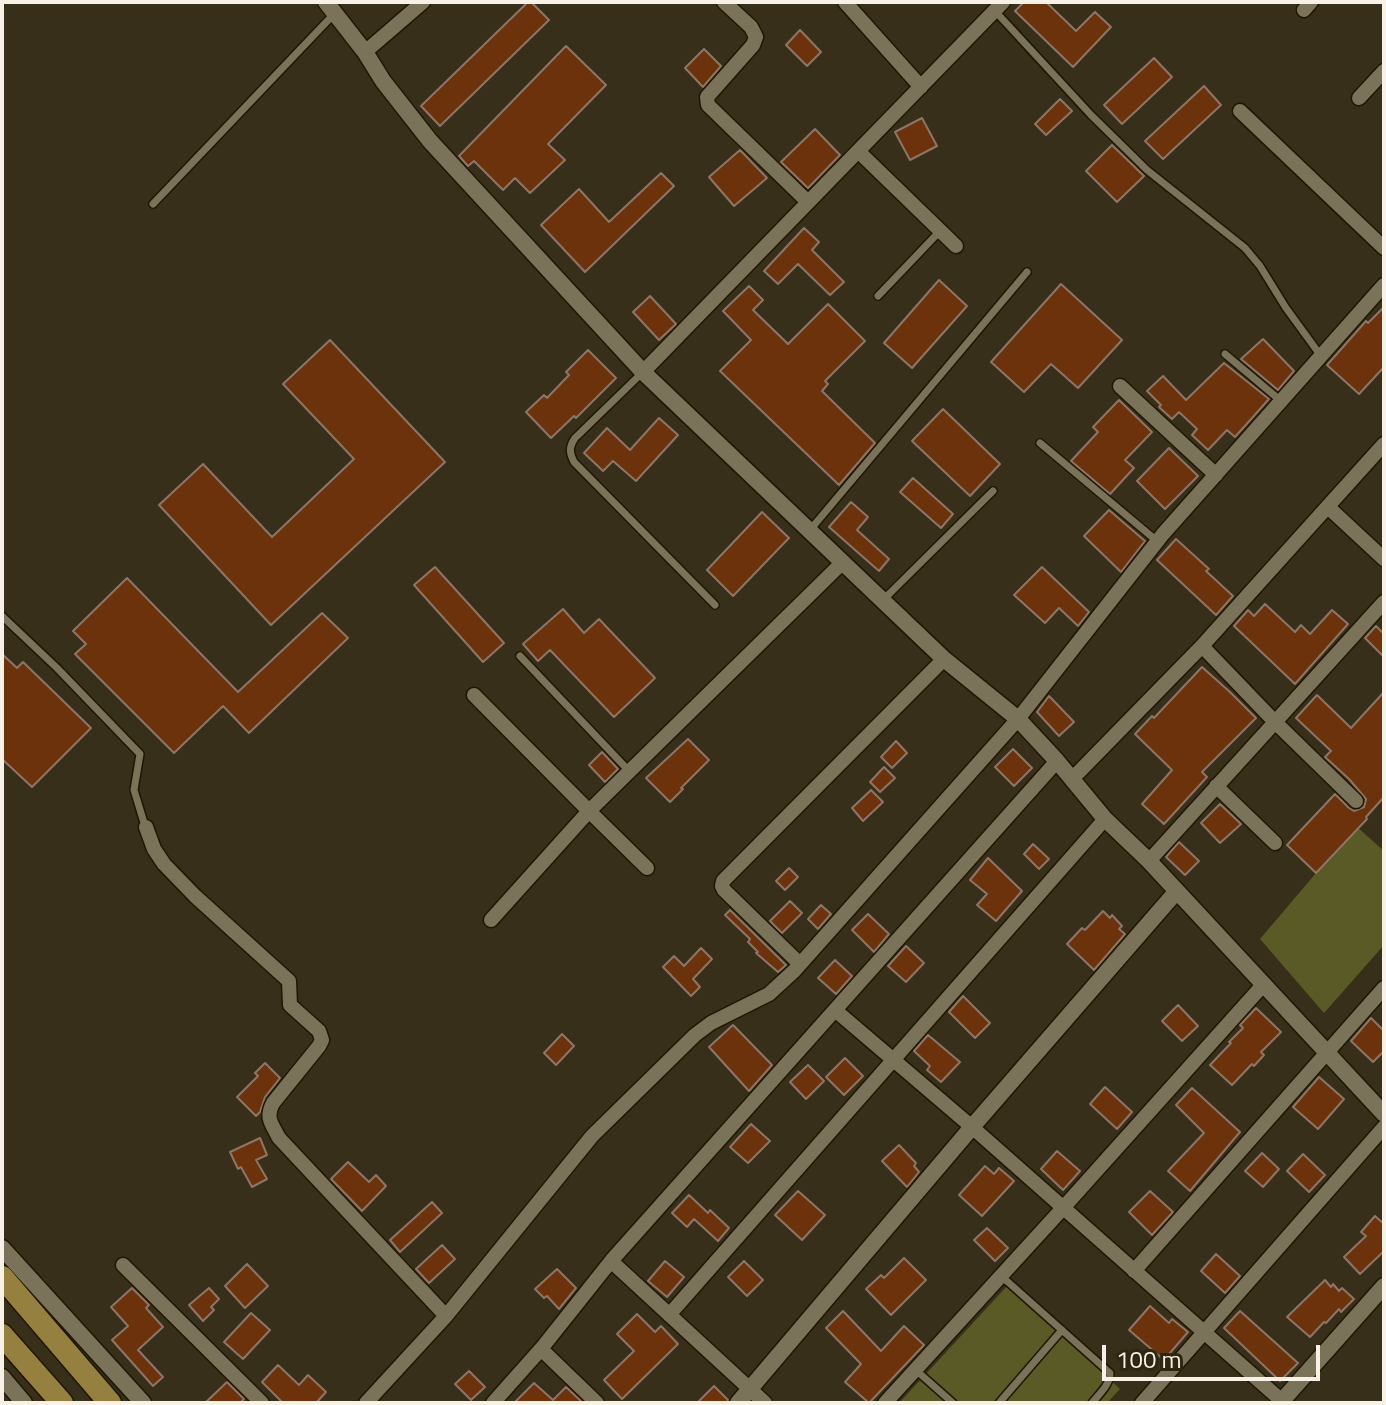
<!DOCTYPE html>
<style>
body{margin:0}
#map{position:relative;width:1386px;height:1405px;overflow:hidden;background:#382f1a;font-family:"Titillium Web",sans-serif}
canvas{display:block}
.frame{position:absolute;inset:0;border:4px solid #f7f2e5;pointer-events:none}
.scale{position:absolute;left:1102px;top:1345px;width:218px;height:36px;box-sizing:border-box;border:4px solid #f7f2e5;border-top:0;padding-left:10px;font-size:24px;line-height:28px;white-space:nowrap;color:#f7f2e5;-webkit-text-stroke:6px #2e2610;paint-order:stroke}
</style>
<div id="map">
<canvas width="1386" height="1405"></canvas>
<div class="frame"></div>
<div class="scale">100 m</div>
</div>
<script>
const context = document.querySelector('canvas').getContext('2d');
context.lineJoin = 'round';
function fill(path, color) {
  context.fillStyle = color;
  context.fill(path, 'evenodd');
}
function strokePath(path, color, width, dash) {
  context.strokeStyle = color;
  context.lineWidth = width;
  context.lineCap = dash ? 'butt' : 'round';
  context.setLineDash(dash || []);
  context.stroke(path);
}
const green = new Path2D(`
 M1356 826 1384 851V945L1324 1013 1260 939Z
 M1008 1285 1120 1389 1107 1403H899Z`);
const building = new Path2D(`
 M528 2H531L549 20 440 126 421 106Z
 M1024 2H1046L1076 31 1095 12 1111 27 1073 67 1015 11Z
 M800 30 821 52 807 66 786 45Z
 M566 46 606 85 548 144 565 160 530 193 515 178 503 190 474 161 468 166 459 156Z
 M704 49 721 66 703 87 685 68Z
 M1154 58 1172 77 1122 124 1104 105Z
 M1204 86 1221 105 1163 159 1145 141Z
 M1060 99 1072 111 1046 135 1035 124Z
 M922 118 937 146 910 160 895 132Z
 M815 129 840 155 808 188 781 162Z
 M1112 145 1144 176 1117 202 1086 171Z
 M740 150 767 178 734 206 709 177Z
 M661 173 674 186 585 272 541 225 579 189 609 222Z
 M804 228 819 242 812 250 844 282 830 295 798 264 778 284 764 271Z
 M939 280 967 306 912 368 884 343Z
 M1061 284 1122 340 1078 388 1051 364 1024 392 991 362Z
 M749 286 763 300 753 310 788 344 828 304 865 341 825 381 828 384 822 391 875 443 839 485 720 371 751 340 723 311Z
 M650 296 676 324 659 340 633 312Z
 M1384 307V367L1359 394 1327 365 1366 321 1368 323Z
 M1263 339 1294 371 1278 390 1241 359Z
 M330 340 445 462 271 625 159 505 203 464 272 537 354 459 283 384Z
 M588 350 616 378 576 418 574 416 551 438 526 412 544 395 547 398 569 375 566 372Z
 M1224 363 1269 399 1235 437 1227 430 1208 450 1192 435 1197 429 1179 412 1172 419 1159 407 1161 405 1147 391 1163 376 1186 400Z
 M1119 400 1152 432 1125 460 1134 468 1110 494 1071 461 1098 432 1093 427Z
 M943 409 1000 464 970 496 912 441Z
 M659 418 678 435 636 481 613 461 603 471 584 453 607 428 630 450Z
 M1169 448 1198 476 1165 509 1137 481Z
 M913 478 953 514 941 528 900 492Z
 M851 502 868 517 857 530 889 559 879 571 829 527Z
 M1109 510 1145 541 1121 572 1084 536Z
 M762 512 789 538 733 596 707 570Z
 M1176 539 1209 569 1206 571 1233 596 1216 615 1157 560Z
 M435 567 504 643 483 662 414 585Z
 M1042 567 1089 612 1078 626 1059 608 1045 623 1014 595Z
 M127 578 238 692 322 613 348 638 249 733 223 706 174 753 75 654 86 644 73 631Z
 M1265 604 1295 632 1301 625 1310 634 1332 610 1348 624 1295 684 1234 626 1248 610 1254 616Z
 M563 609 584 633 599 619 655 678 614 717 550 650 538 661 523 644Z
 M1376 626 1384 634V657L1365 638Z
 M2 654 17 668 23 662 91 728 32 787 2 759Z
 M1202 667 1230 692 1256 718 1202 772 1207 777 1164 824 1142 804 1172 770 1135 734 1152 716 1154 718Z
 M1384 692V797L1366 817 1367 819 1316 873 1287 845 1335 794 1349 808 1354 811 1364 807 1366 799 1349 779 1325 757 1331 751 1296 718 1317 695 1351 728Z
 M1049 696 1074 722 1059 736 1037 712Z
 M688 739 709 760 681 788 683 789 670 802 646 778Z
 M896 741 907 753 892 768 881 757Z
 M1013 749 1032 768 1014 786 995 767Z
 M602 752 618 769 605 782 589 765Z
 M884 767 895 778 880 792 870 782Z
 M871 790 883 802 863 821 852 808Z
 M1220 804 1241 824 1220 843 1201 823Z
 M1179 842 1199 861 1185 875 1166 857Z
 M1033 844 1049 859 1039 869 1024 854Z
 M988 858 1022 891 996 921 977 905 987 894 970 880Z
 M789 868 798 877 785 890 776 881Z
 M790 901 802 913 782 933 770 921Z
 M821 905 831 914 818 929 808 919Z
 M730 910 786 965 778 972 756 953 758 952 748 942 750 939 725 915Z
 M1103 911 1110 918 1112 915 1122 926 1119 929 1125 934 1094 970 1067 944 1082 928 1085 930Z
 M868 914 889 934 874 952 852 930Z
 M906 946 924 963 906 982 888 966Z
 M701 948 712 959 693 979 700 987 691 996 663 967 674 956 684 966Z
 M835 960 852 976 836 994 818 978Z
 M963 996 990 1023 975 1038 949 1012Z
 M1178 1005 1198 1026 1182 1041 1162 1021Z
 M1256 1008 1281 1032 1261 1052 1264 1055 1254 1066 1252 1064 1232 1085 1210 1065 1231 1043 1229 1042 1243 1028 1240 1025Z
 M1371 1018 1384 1031V1051L1373 1062 1351 1041Z
 M733 1025 772 1065 749 1091 709 1047Z
 M562 1034 574 1046 556 1065 544 1053Z
 M928 1035 960 1062 941 1082 927 1070 930 1066 914 1051Z
 M845 1058 863 1076 844 1095 826 1077Z
 M265 1063 280 1078 265 1097 260 1112 256 1116 237 1097 258 1076 255 1073Z
 M808 1065 824 1081 806 1099 790 1082Z
 M1319 1077 1344 1099 1318 1129 1293 1107Z
 M1105 1087 1132 1112 1117 1129 1090 1104Z
 M1192 1088 1240 1132 1190 1191 1168 1171 1204 1133 1176 1105Z
 M751 1124 770 1141 748 1163 730 1147Z
 M260 1138 267 1155 256 1160 267 1179 252 1187 241 1167 238 1169 230 1152Z
 M899 1145 916 1163 914 1166 919 1172 907 1187 882 1161Z
 M1057 1151 1080 1171 1063 1190 1041 1169Z
 M1262 1153 1279 1169 1263 1187 1245 1171Z
 M1303 1154 1325 1175 1309 1192 1287 1171Z
 M348 1162 369 1182 376 1175 386 1186 362 1211 331 1179Z
 M985 1166 994 1174 999 1168 1014 1181 982 1216 959 1195Z
 M798 1191 825 1215 802 1240 775 1215Z
 M1150 1191 1173 1212 1152 1235 1129 1212Z
 M689 1195 708 1213 710 1210 729 1228 718 1241 694 1219 687 1227 672 1213Z
 M432 1202 442 1213 400 1252 390 1240Z
 M1375 1216 1384 1224V1251L1360 1274 1344 1257 1366 1236 1361 1232Z
 M987 1228 1008 1248 995 1261 974 1240Z
 M442 1245 455 1259 429 1283 416 1269Z
 M1216 1254 1240 1276 1225 1293 1201 1271Z
 M904 1258 926 1280 891 1315 866 1289 881 1275 884 1278Z
 M665 1261 684 1277 667 1297 648 1281Z
 M744 1261 763 1280 747 1296 728 1277Z
 M247 1264 268 1286 245 1308 225 1286Z
 M557 1269 576 1288 559 1309 547 1296 544 1298 535 1289Z
 M1325 1280 1331 1287 1333 1284 1339 1291 1342 1288 1354 1299 1341 1312 1339 1309 1326 1323 1324 1322 1310 1337 1287 1317Z
 M132 1288 149 1305 146 1308 163 1327 138 1350 163 1377 153 1386 112 1340 128 1326 111 1307Z
 M209 1288 219 1299 211 1307 214 1310 203 1321 189 1305Z
 M1150 1306 1169 1323 1172 1319 1188 1332 1164 1360 1129 1330Z
 M843 1311 881 1351 904 1326 924 1345 869 1403 845 1382 861 1364 826 1328Z
 M1240 1311 1298 1363 1280 1381 1224 1328Z
 M251 1313 270 1330 243 1359 224 1342Z
 M637 1314 655 1332 661 1326 678 1344 622 1399 604 1380 634 1351 617 1334Z
 M278 1365 299 1385 308 1375 326 1392 316 1403H283L262 1382Z
 M469 1371 485 1387 471 1400 455 1384Z
 M227 1382 244 1399 240 1403H205Z
 M534 1383 553 1400 566 1387 583 1403H514Z
 M714 1386 728 1400 727 1403H697Z`);
const service = new Path2D(`
 M995 11 1091 115 1147 170 1245 248 1260 266 1286 308 1321 356
 M153 204 334 14
 M878 296 940 231
 M1225 354 1281 401
 M643 372 575 438C569 447 569 452 574 462L715 605
 M1040 443 1157 541
 M810 530 1027 272
 M884 599 993 491
 M2 616 57 668 140 754 134 790 145 826
 M520 656 629 771
 M1000 1280 1004 1279 1008 1282 1110 1373C1110 1385 1099 1394 1092 1403
 M918 1372 953 1403
 M999 1403 1062 1330`);
const minor = new Path2D(`
 M724 2 751 27 756 37 753 45 707 97 708 105 808 202
 M845 2 921 87
 M1304 10 1311 2
 M365 52 423 2
 M1359 98 1384 71
 M1240 111 1384 248
 M858 151 956 246
 M643 372 1003 2
 M1120 386 1216 475
 M1328 507 1384 559
 M1202 646 1275 722 1356 801
 M474 695 589 811 843 562
 M1072 779 1202 646 1384 444
 M1216 786 1275 843
 M146 827 154 849 164 864 195 896 289 981 290 1005 319 1031 322 1040 319 1046 273 1103C265 1118 272 1124 279 1138L446 1316
 M1149 861 1384 602
 M491 920 589 811 647 868
 M800 964 724 890 722 886 723 881 944 659
 M835 1010 972 1127 1282 1401
 M611 1261 765 1403
 M123 1265 262 1403
 M1134 1271 1384 988
 M669 1315 1105 819
 M541 1349 597 1403
 M366 1403 446 1316 592 1136 695 1035 711 1023 769 994 794 971 1018 719 1163 534 1384 285
 M493 1403 541 1349 611 1261 1057 761
 M885 1403 1063 1208 1263 985
 M1142 1403 1384 1127`);
const tertiary = new Path2D(`
 M326 2 365 52 383 81 430 141 643 372 944 659 1018 719 1057 761 1105 819 1149 861 1384 1114
 M2 1248 143 1403
 M2 1377 24 1403
 M738 1403 972 1127 1176 892
 M1280 1403 1384 1286`);
const trunk = new Path2D(`
 M2 1277 110 1403
 M2 1335 62 1403`);
fill(green, '#595a25');
fill(building, '#6c320c');
strokePath(building, '#8d7568', 2);
strokePath(service, '#1f1703', 10);
strokePath(minor, '#1f1703', 17);
strokePath(tertiary, '#1f1703', 19);
strokePath(trunk, '#1f1703', 25);
strokePath(service, '#7b725a', 7);
strokePath(minor, '#7b725a', 14);
strokePath(tertiary, '#7b725a', 16);
strokePath(trunk, '#968040', 22);
</script>
